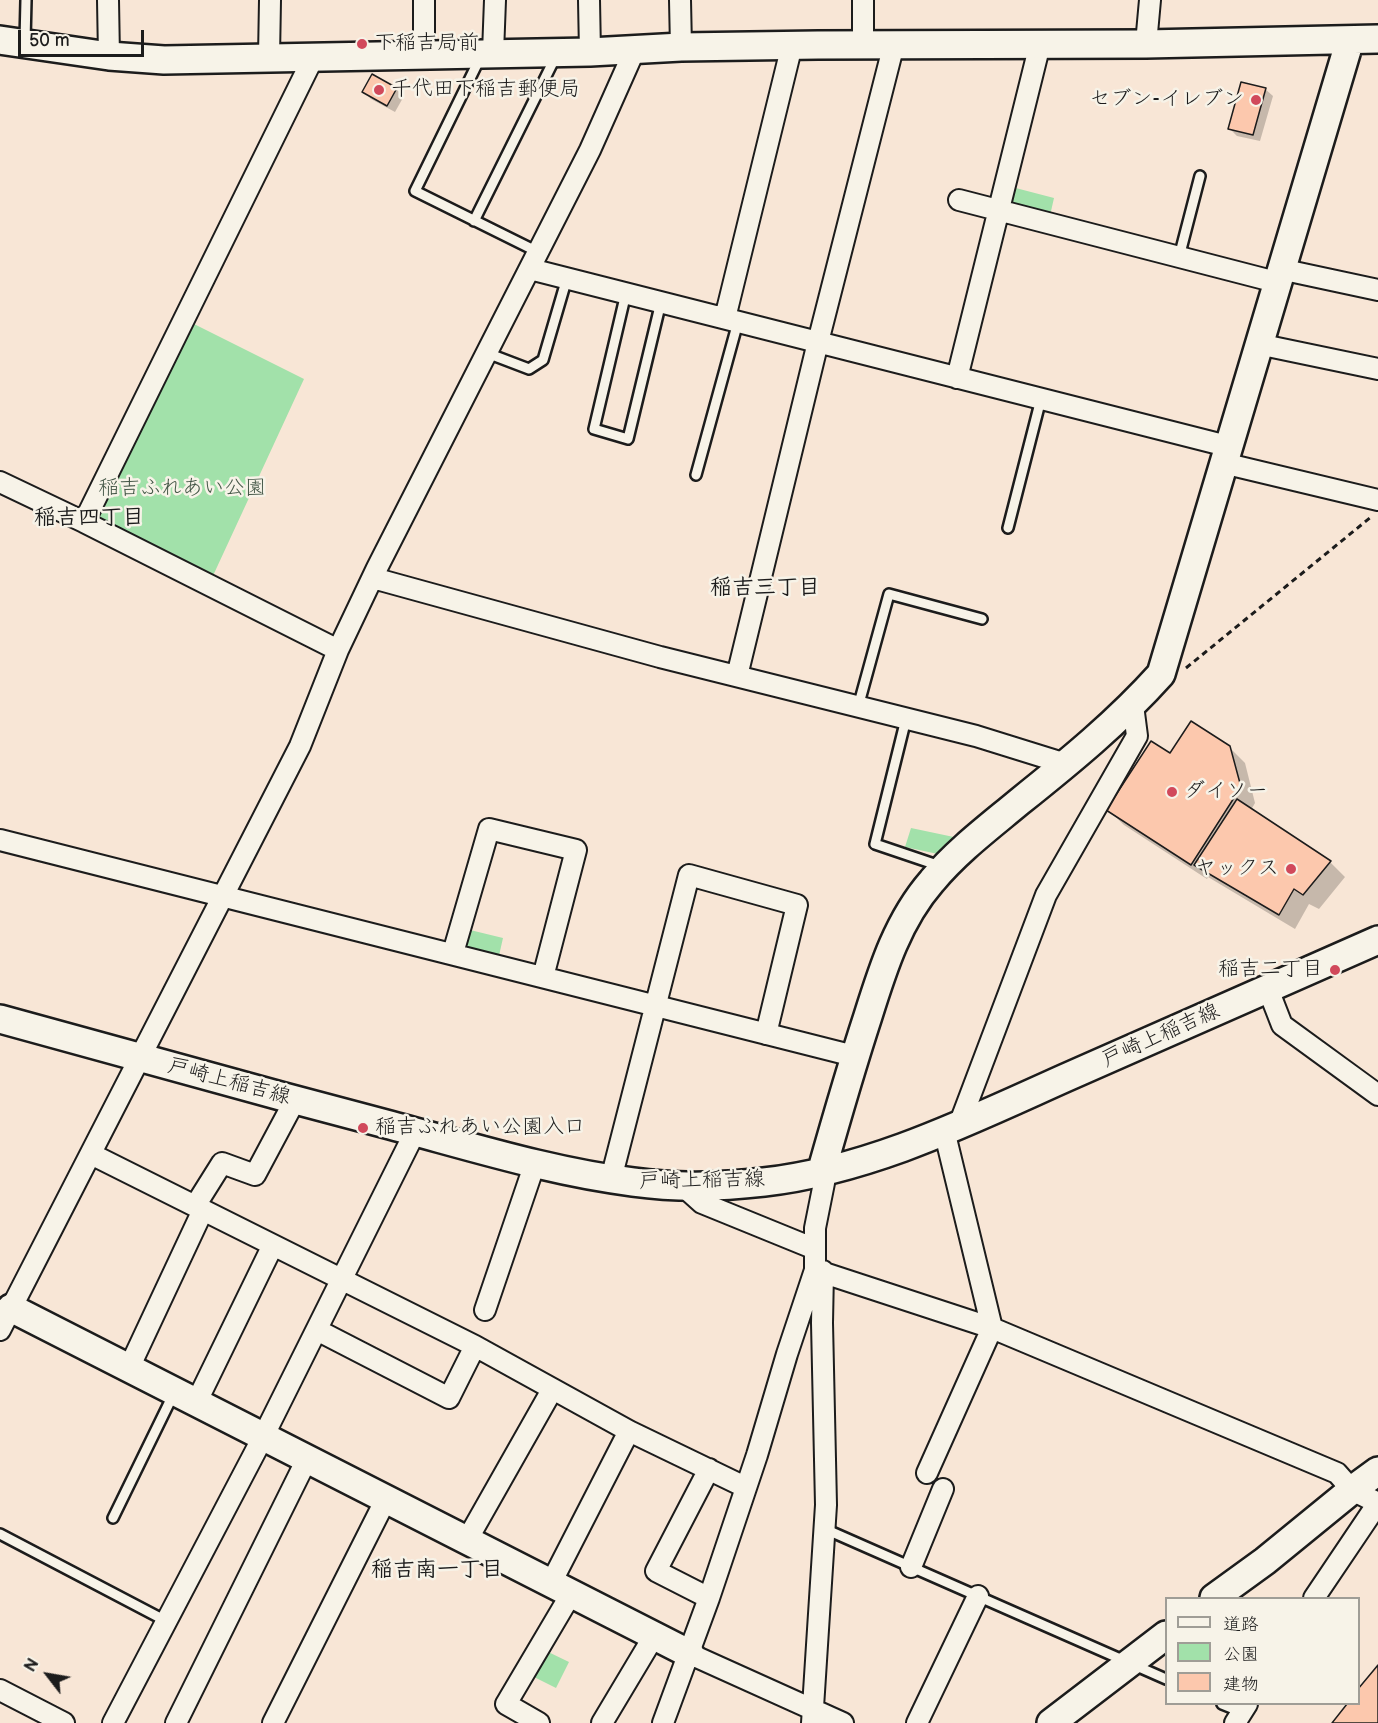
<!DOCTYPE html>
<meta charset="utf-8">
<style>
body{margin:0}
#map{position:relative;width:1378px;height:1723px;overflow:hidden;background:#f8e6d6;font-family:"Balsamiq Sans","Klee One",sans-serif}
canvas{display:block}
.legend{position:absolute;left:1165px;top:1597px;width:195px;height:108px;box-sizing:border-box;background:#f7f3e8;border:2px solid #9f9d96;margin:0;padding:8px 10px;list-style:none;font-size:18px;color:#1c1c1c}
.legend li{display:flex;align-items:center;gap:12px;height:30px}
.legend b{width:30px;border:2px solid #9f9d96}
.north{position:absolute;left:18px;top:1645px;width:60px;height:60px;-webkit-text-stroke:4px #f7f3e8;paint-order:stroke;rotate:301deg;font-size:16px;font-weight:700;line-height:24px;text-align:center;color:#1c1c1c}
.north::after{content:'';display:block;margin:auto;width:21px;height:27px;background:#1c1c1c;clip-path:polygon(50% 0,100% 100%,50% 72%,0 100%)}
.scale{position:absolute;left:18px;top:30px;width:126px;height:27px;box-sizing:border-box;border:3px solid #1c1c1c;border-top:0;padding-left:8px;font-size:18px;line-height:21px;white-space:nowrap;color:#1c1c1c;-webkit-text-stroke:4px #f7f3e8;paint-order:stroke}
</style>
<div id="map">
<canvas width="1378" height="1723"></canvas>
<ul class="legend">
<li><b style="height:8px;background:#f7f3e8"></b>道路</li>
<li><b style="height:16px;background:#a2e1aa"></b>公園</li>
<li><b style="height:16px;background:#fcc8ad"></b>建物</li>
</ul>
<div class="north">N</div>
<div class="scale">50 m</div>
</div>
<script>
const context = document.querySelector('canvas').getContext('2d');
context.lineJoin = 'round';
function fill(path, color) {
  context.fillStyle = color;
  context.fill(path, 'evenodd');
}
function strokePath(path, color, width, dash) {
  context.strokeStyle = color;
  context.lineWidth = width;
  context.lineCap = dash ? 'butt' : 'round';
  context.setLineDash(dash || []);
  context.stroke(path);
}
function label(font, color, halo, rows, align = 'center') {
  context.font = font + ' "Balsamiq Sans","Klee One",sans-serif';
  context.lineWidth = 5;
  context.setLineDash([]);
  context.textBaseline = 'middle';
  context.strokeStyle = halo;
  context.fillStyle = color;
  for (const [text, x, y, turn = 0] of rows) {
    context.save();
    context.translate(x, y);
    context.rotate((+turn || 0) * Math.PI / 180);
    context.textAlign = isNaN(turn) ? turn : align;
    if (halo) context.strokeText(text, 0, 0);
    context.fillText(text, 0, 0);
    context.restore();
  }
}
const green = new Path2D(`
 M1008 186 1054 198 1049 220 1002 208Z
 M192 323 304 379 211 580 93 518Z
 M911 828 968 840 952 857 905 847Z
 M466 929 503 938 498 960 462 951Z
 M540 1648 569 1662 556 1688 526 1673Z`);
const shadow = new Path2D(`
 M396 89 404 96 395 112 371 99 364 92Z
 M1265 89 1273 96 1260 141 1237 136 1230 129Z
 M1229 747 1245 763 1255 803 1251 810 1330 862 1345 877 1319 909 1309 904 1295 929 1208 877 1207 879 1124 825 1108 810 1171 755Z`);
const building = new Path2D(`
 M372 74 397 88 387 106 362 92Z
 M1241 82 1266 88 1253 135 1228 129Z
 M1191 721 1230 746 1241 787 1191 865 1106 810 1151 741 1170 753Z
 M1237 799 1331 861 1303 895 1294 889 1279 915 1194 865Z
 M1378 1665V1723H1332L1347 1704H1358V1689Z`);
const path = new Path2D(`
 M1186 668 1371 517`);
const lane = new Path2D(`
 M25 41 26 0
 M480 58 415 191 538 252
 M474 221 556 56
 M1179 257 1200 176
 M626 293 594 429 628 439 661 302
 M487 353 529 369 543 360 567 278
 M696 475 738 322
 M1008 528 1041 399
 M858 707 889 594 982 619
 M906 719 875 844 940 866
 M113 1518 174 1393
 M825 1529 1166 1679
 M0 1534 166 1621
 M1222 1704 1242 1712`);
const street = new Path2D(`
 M108 0 109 56
 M424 0V55
 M589 0 590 52
 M680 0 681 47
 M863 0V44
 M1146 44 1150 0
 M493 53 495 0
 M269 57 270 0
 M959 200 1276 282
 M530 269 1227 446
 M1280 269 1378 290
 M725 318 792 45
 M1258 344 1378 369
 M957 378 1040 44
 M1223 463 1378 500
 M0 482 84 522 338 650
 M84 522 314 56
 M373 578 660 657 976 736 1066 764
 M737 676 818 342 894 44
 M0 840 854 1056
 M453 953 489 829 576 850 543 977
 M1268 989 1282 1025 1378 1095
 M959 1125 1046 895 1137 736 1133 705
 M91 1154 475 1346 629 1431 745 1487
 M611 1179 689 875 797 905 766 1034
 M683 1186 702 1203 815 1249
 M195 1206 222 1163 255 1175 295 1100
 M815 1270 992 1328 1337 1473 1352 1490 1378 1503
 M485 1310 535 1163
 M0 1330 300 746 338 650 377 568 590 150 635 49
 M317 1330 449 1398 475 1346
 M129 1368 203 1210
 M196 1403 273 1245
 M709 1469 656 1571 709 1598
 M927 1473 992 1328 944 1130
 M467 1540 552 1390
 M911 1567 943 1489
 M551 1583 629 1431
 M1314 1598 1378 1503
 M690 1654 843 1723
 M0 1690 64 1723
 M113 1723 263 1437 415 1132
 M176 1723 307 1459
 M273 1723 386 1499
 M539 1723 506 1704 571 1594
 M602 1723 654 1636
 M663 1723 709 1598 757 1455 787 1354 815 1270V1228L824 1183 821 1173
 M812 1723 826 1505 822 1323 823 1271
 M917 1723 978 1596
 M1235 1723 1247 1704`);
const secondary = new Path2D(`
 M0 40 109 56 164 60 590 52 681 47 818 45 1146 44 1378 39
 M0 1019C128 1055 257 1090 386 1124 466 1145 551 1172 633 1182 676 1188 721 1187 764 1182 870 1170 969 1121 1065 1078 1170 1032 1274 986 1378 940
 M821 1173C836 1120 851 1068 868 1016 883 968 898 920 932 881 957 851 989 827 1019 802 1069 762 1118 722 1161 674L1350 40
 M11 1308 690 1654
 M1214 1598 1265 1561 1352 1490 1378 1471
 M1051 1723 1166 1635`);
const markers = [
 [362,44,6,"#d1495b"],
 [379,90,6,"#d1495b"],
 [1256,100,6,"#d1495b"],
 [1172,792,6,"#d1495b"],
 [1291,869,6,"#d1495b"],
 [1335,970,6,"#d1495b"],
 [363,1128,6,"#d1495b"]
];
const poiNames = [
 ["下稲吉局前",374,44],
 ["千代田下稲吉郵便局",391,90],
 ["セブン-イレブン",1244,100,"right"],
 ["ダイソー",1184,792],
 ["ヤックス",1279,869,"right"],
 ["稲吉二丁目",1323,970,"right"],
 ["稲吉ふれあい公園入口",375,1128]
];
const parkNames = [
 ["稲吉ふれあい公園",182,489]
];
const streetNames = [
 ["戸崎上稲吉線",1161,1036,-24],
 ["戸崎上稲吉線",229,1082,15],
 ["戸崎上稲吉線",702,1181,-1]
];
const neighbourhoodNames = [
 ["稲吉四丁目",89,518],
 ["稲吉三丁目",765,588],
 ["稲吉南一丁目",437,1570]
];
fill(green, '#a2e1aa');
fill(shadow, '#0003');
fill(building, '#fcc8ad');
strokePath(building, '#1c1c1c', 1.5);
strokePath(lane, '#1c1c1c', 14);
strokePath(street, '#1c1c1c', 24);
strokePath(secondary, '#1c1c1c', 32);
strokePath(path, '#1c1c1c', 3, [6, 4.5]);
strokePath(lane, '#f7f3e8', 9);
strokePath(street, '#f7f3e8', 20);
strokePath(secondary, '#f7f3e8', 27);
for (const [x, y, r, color] of markers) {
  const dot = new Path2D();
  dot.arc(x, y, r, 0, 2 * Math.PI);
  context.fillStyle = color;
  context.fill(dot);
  strokePath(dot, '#f7f3e8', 2);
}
label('21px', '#1c1c1c', '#f7f3e8', poiNames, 'left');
label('21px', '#445747', '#f7f3e8', parkNames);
label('21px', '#1c1c1c', '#f7f3e8', streetNames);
label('bold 22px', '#1c1c1c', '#f7f3e8', neighbourhoodNames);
</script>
